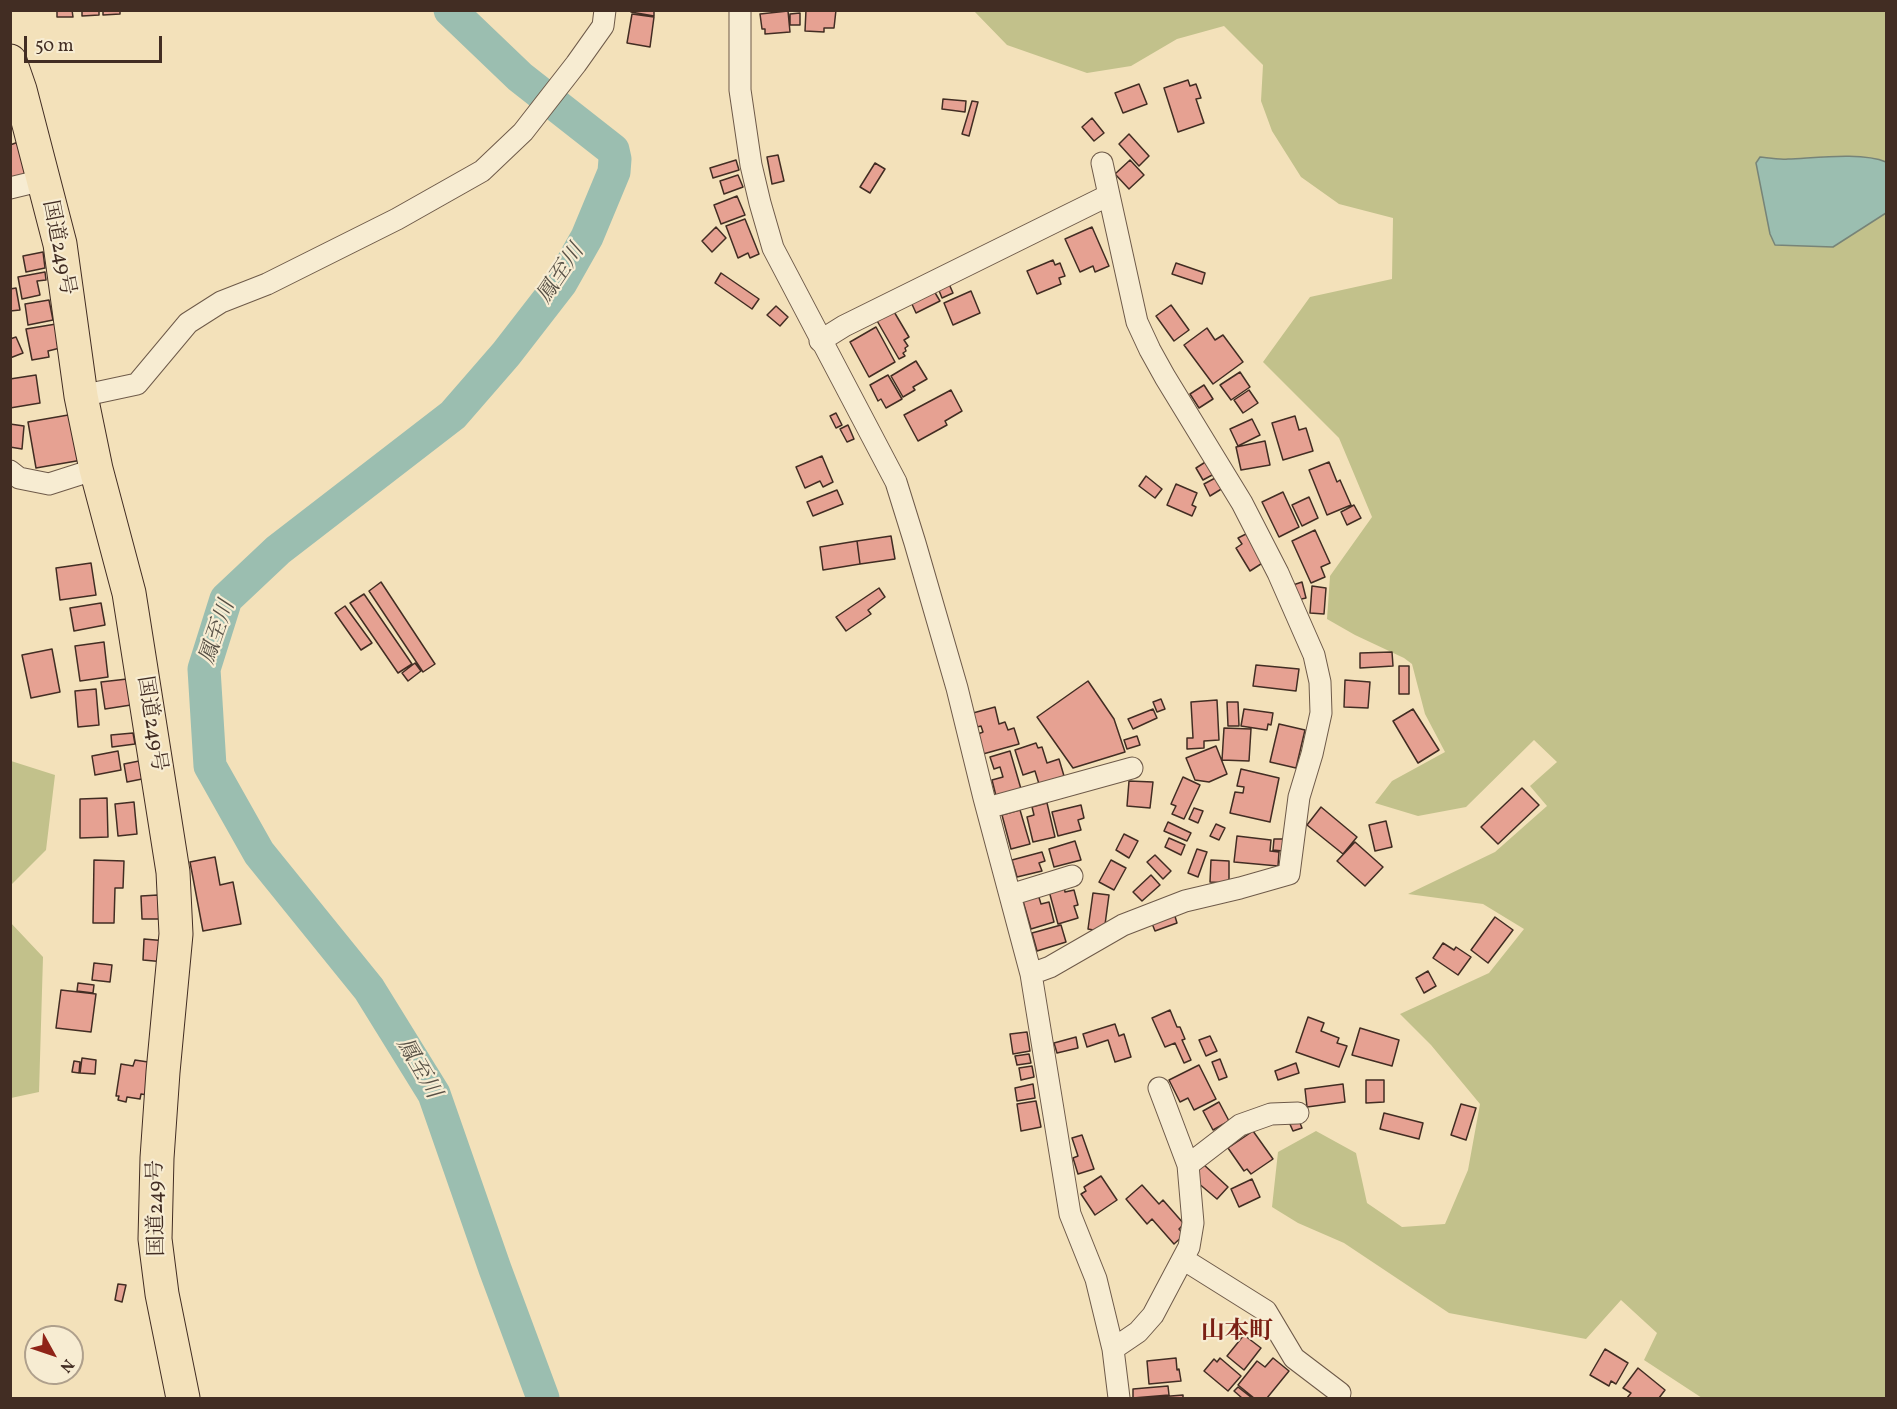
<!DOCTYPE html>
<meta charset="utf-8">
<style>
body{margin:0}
#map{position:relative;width:1897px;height:1409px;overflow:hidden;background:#f3e1ba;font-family:Vollkorn,serif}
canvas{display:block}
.frame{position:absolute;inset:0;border:12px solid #422d23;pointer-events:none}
.north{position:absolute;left:24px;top:1325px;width:60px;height:60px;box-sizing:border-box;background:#f7ecd2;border:2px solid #afa08c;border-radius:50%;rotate:130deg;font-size:16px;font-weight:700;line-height:24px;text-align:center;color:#422d23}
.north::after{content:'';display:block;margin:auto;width:21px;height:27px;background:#8f2418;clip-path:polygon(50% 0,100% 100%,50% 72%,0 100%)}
.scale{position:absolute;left:24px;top:36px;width:138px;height:27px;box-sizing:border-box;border:3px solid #422d23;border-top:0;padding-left:8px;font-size:18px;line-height:21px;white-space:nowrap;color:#422d23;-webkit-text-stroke:4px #f7ecd2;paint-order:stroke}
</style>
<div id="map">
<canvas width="1897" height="1409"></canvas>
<div class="frame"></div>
<div class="north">N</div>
<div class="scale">50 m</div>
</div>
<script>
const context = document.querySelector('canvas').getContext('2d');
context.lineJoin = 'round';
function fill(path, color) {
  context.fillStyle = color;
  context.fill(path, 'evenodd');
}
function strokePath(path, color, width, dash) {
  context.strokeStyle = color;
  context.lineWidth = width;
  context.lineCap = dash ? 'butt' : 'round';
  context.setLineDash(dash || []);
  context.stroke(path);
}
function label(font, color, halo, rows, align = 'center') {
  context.font = font + ' Vollkorn,"Noto Serif JP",serif';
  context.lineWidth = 4.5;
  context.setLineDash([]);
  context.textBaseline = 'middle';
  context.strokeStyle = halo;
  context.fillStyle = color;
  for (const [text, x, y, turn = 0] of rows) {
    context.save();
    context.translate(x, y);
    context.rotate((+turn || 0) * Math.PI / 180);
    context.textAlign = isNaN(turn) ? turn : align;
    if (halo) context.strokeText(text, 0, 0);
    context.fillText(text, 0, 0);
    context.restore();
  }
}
const green = new Path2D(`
 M974 11H1886V162C1862 152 1815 158 1788 159 1779 160 1769 158 1760 157L1833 247 1886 213V1398H1702L1644 1360 1657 1333 1621 1300 1586 1339 1449 1313 1344 1243 1298 1223 1272 1207 1278 1152 1316 1131 1356 1153 1367 1203 1402 1227 1445 1224 1468 1170 1480 1104 1431 1045 1400 1014 1489 973 1524 929 1483 904 1408 894 1495 852 1547 806 1530 786 1557 762 1534 740 1466 807 1418 816 1375 803 1392 781 1445 752 1425 714 1412 664 1404 658 1355 635 1327 619 1330 576 1372 517 1339 438 1263 362 1310 297 1392 279 1393 218 1339 204 1301 177 1272 131 1261 101 1263 65 1224 26 1177 39 1131 66 1087 73 1007 45Z
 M11 761 55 775 46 850 11 885Z
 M10 922 43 957 39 1092 11 1098Z`);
const water = new Path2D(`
 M1760 157C1769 158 1779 160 1788 159 1815 158 1862 152 1886 162V213L1833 247 1775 245 1770 234 1756 163Z`);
const river = new Path2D(`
 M450 10 520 77 613 150 615 159 614 172 587 237 561 283 506 354 453 415 278 550 226 599 204 669 210 766 259 853 369 989 434 1094 495 1269 543 1398`);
const building = new Path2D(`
 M57 10H72L73 17H57Z
 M82 10H99V15L82 16Z
 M103 10H120V14L103 15Z
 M631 10H654V16L631 12Z
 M806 10H836L834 28H824V32L805 31Z
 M788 11 790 32 765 34V29H762L760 14Z
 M800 13V25H790V14Z
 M632 14 654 17 650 47 627 43Z
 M1188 80 1190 86 1196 84 1201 98 1196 99 1204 123 1178 132 1164 88Z
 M1139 84 1147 104 1123 113 1115 93Z
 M943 99 966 101 965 112 942 109Z
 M972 101 978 102 969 136 962 134Z
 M1092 118 1104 133 1094 141 1082 127Z
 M1129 134 1149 156 1139 166 1119 144Z
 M24 140 34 173 10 180V145Z
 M778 155 784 181 772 184 767 157Z
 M736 160 739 170 713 178 710 168Z
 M1130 160 1144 175 1129 189 1115 174Z
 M875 163 885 169 870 193 860 187Z
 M738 175 743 187 724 194 720 181Z
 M737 196 745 215 721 224 714 205Z
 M745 219 759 254 750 258 748 253 738 258 726 226Z
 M716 227 726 238 712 252 702 241Z
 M1092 227 1109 266 1095 272 1093 266 1080 272 1065 239Z
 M43 252 45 268 26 272 23 256Z
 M1053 260 1055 265 1060 263 1065 276 1059 278 1061 284 1037 294 1027 271Z
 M1176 263 1205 273 1202 284 1172 274Z
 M45 272 46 280 37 281 40 295 22 299 18 277Z
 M721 273 759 299 752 309 715 283Z
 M949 284 953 293 942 298 938 288Z
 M16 288 20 310 10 311V289Z
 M934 291 940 301 916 313 911 302Z
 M971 291 980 313 953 325 944 303Z
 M49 300 53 320 28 325 25 304Z
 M1171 305 1189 330 1174 341 1156 316Z
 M776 306 788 317 780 326 767 315Z
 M893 310 909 337 904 340 908 346 905 348 906 351 903 353 905 356 899 359 876 319Z
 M56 324 60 348 48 351 49 357 32 360 26 329Z
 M876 327 895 362 869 377 850 342Z
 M1207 328 1215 340 1223 335 1243 362 1213 384 1184 345Z
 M16 337 23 353 10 358V339Z
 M916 361 927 379 913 387 915 390 903 397 891 376Z
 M1240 372 1250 387 1231 400 1220 385Z
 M36 375 40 403 10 408V379Z
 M888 375 902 399 886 408 881 399 878 401 870 385Z
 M1204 385 1213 399 1199 408 1190 394Z
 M951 390 962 411 945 421 947 425 918 441 904 415Z
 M1249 390 1258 403 1243 413 1234 400Z
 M836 413 842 425 836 428 830 416Z
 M74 414 82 460 36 468 28 422Z
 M1295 416 1299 430 1306 428 1313 451 1283 460 1272 423Z
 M1252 419 1260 435 1238 446 1230 429Z
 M10 424 24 426 22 449 10 447Z
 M848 425 854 439 847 442 840 429Z
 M1265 441 1270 465 1241 470 1236 447Z
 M822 456 833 482 823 487 820 481 805 488 796 467Z
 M1207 461 1214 474 1203 480 1196 468Z
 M1329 462 1337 482 1340 480 1351 505 1327 515 1309 470Z
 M1146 476 1162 489 1155 498 1139 486Z
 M1217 477 1223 488 1210 496 1204 484Z
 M1176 484 1197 493 1192 505 1196 507 1192 516 1167 505Z
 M837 490 843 504 813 516 807 502Z
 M1283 492 1299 527 1279 537 1262 502Z
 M1309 497 1318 518 1302 526 1292 505Z
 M1354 505 1361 518 1347 525 1341 512Z
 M1315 530 1330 563 1321 567 1325 577 1311 583 1292 541Z
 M1246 534 1264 562 1250 571 1236 548 1242 544 1238 538Z
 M891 536 895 559 860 564 857 541Z
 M857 541 860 564 823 570 820 547Z
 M91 563 96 595 60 600 56 568Z
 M381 582 435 664 423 672 369 591Z
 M1302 582 1306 598 1297 600 1293 585Z
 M1312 586 1326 588 1324 614 1310 613Z
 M879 588 885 597 868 610 871 614 846 631 836 617Z
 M364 594 412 664 398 673 350 603Z
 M101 603 105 625 74 631 70 608Z
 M345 606 372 643 361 650 335 613Z
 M104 642 108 677 80 681 75 646Z
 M52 649 60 692 31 698 22 655Z
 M1392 652 1393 666 1360 668V653Z
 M415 663 421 671 408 681 402 673Z
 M1256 665 1299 669 1296 691 1253 686Z
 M1399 666H1409V694H1399Z
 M127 679 131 705 105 709 101 682Z
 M1345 680 1370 682 1368 708 1344 707Z
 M1088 681 1114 719 1125 752 1073 768 1037 717Z
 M96 689 99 725 78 727 75 691Z
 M1161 699 1165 709 1157 712 1153 702Z
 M1217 700 1219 740 1204 741V748L1187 749V738H1193L1191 702Z
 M1227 702H1238L1239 726H1228Z
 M995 707 999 724 1005 722 1008 730 1014 728 1019 744 983 754 978 734 983 732 981 726 977 727 973 713Z
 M1153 709 1157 718 1133 729 1128 719Z
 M1244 709 1273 713 1271 725 1268 724 1267 730 1241 726Z
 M1413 709 1439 750 1418 763 1393 721Z
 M1279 724 1305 730 1296 768 1270 762Z
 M1224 728 1251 729 1249 761 1222 760Z
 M133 733 135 744 112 747 111 735Z
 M1137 736 1140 745 1127 749 1124 740Z
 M1036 743 1038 748 1042 747 1047 763 1059 759 1064 776 1039 784 1035 771 1023 775 1015 750Z
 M1216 746 1227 774 1209 782 1195 780 1186 758Z
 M118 751 121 770 95 775 92 756Z
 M1010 751 1021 789 996 796 992 780 1003 777 1000 767 994 769 990 757Z
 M144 760 147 778 127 782 124 764Z
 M1241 769 1279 778 1270 822 1230 813 1235 792 1243 793 1244 787 1237 786Z
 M1183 777 1200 785 1184 819 1172 814 1176 806 1171 804Z
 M1129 781 1153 782 1150 808 1127 806Z
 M1522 788 1539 805 1498 844 1481 827Z
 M107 798 108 837 80 838V799Z
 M134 802 137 834 118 836 115 804Z
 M1047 803 1055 837 1033 842 1027 817 1034 815 1032 807Z
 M1081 805 1084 818 1078 820 1081 830 1058 836 1052 812Z
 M1321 807 1357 837 1343 854 1307 825Z
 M1194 808 1203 811 1198 823 1189 819Z
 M1020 810 1030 844 1011 849 1002 815Z
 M1386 821 1392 847 1375 851 1369 825Z
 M1168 822 1191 833 1187 841 1164 831Z
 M1216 824 1225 828 1219 840 1210 836Z
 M1124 834 1138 841 1129 858 1116 850Z
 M1237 836 1271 840 1270 851 1279 852 1278 866 1234 862Z
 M1169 838 1185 845 1181 855 1165 847Z
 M1274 839H1284L1283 851 1273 850Z
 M1075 841 1081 860 1054 867 1049 849Z
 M1355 842 1383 867 1365 886 1337 861Z
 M1197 849 1207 852 1198 877 1188 873Z
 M1042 852 1045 861 1039 863 1042 871 1017 877 1012 860Z
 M1155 855 1171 871 1163 879 1147 862Z
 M215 857 220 885 233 882 241 924 203 931 190 862Z
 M94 860 124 861 123 888H115L114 923H93Z
 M1111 860 1126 868 1114 890 1099 882Z
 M1211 860 1229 861V883L1210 882Z
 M1151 875 1160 885 1142 901 1133 892Z
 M1064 887 1065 892 1074 890 1078 905 1074 906 1078 918 1058 924 1049 891Z
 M1037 891 1041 904 1049 902 1054 922 1031 929 1023 901Z
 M1093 893 1109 895 1104 932 1088 929Z
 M158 895 159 919H142L141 896Z
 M1174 913 1177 923 1155 931 1151 921Z
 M1495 917 1513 930 1488 963 1471 950Z
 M1061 925 1066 942 1037 951 1032 933Z
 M144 939 167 941 165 962 143 960Z
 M1443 943 1454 950 1456 947 1471 957 1458 975 1433 958Z
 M94 963 112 965 110 982 92 980Z
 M1428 971 1436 986 1424 993 1416 978Z
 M78 983 94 985 93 993 77 991Z
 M61 990 96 994 91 1032 56 1028Z
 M1170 1010 1177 1027H1180L1185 1039 1182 1040 1191 1060 1184 1063 1175 1043 1165 1047 1152 1018Z
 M1308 1017 1324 1023 1321 1031 1339 1038 1337 1043 1347 1046 1339 1067 1296 1052Z
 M1115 1024 1119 1036 1124 1034 1131 1057 1115 1062 1108 1040 1087 1047 1083 1034Z
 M1360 1028 1399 1040 1392 1066 1352 1055Z
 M1027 1032 1030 1051 1013 1054 1010 1034Z
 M1210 1036 1217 1051 1206 1056 1199 1040Z
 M1076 1037 1078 1048 1057 1053 1054 1043Z
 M1029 1054 1031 1063 1017 1065 1015 1056Z
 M82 1058 96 1060 95 1074 80 1073Z
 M1220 1059 1227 1077 1219 1080 1212 1062Z
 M135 1060 148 1062 147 1066 153 1067 148 1095 141 1094 140 1099 127 1097 126 1102 118 1100 119 1096H116L121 1064 133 1066Z
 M74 1061 80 1062 79 1073 72 1072Z
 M1296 1063 1299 1073 1278 1080 1275 1071Z
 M1199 1065 1216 1099 1194 1110 1188 1098 1180 1102 1169 1080Z
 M1032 1066 1034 1077 1021 1080 1019 1068Z
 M1366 1080H1384V1102L1366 1103Z
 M1033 1084 1035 1098 1017 1101 1015 1088Z
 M1343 1084 1345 1102 1307 1107 1305 1089Z
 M1036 1101 1041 1127 1021 1131 1017 1104Z
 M1219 1102 1229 1121 1213 1130 1203 1111Z
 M1461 1104 1476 1108 1466 1140 1451 1135Z
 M1384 1113 1423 1123 1419 1139 1380 1129Z
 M1298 1118 1302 1128 1293 1131 1289 1122Z
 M1253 1131 1273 1159 1251 1174 1247 1169 1244 1171 1228 1148Z
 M1082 1135 1094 1169 1078 1174 1073 1158 1078 1156 1072 1138Z
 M1203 1164 1228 1187 1217 1199 1191 1177Z
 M1101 1176 1117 1200 1095 1215 1081 1194 1086 1191 1084 1187Z
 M1252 1179 1260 1197 1239 1207 1231 1189Z
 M1142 1185 1159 1204 1163 1200 1184 1224 1179 1229 1184 1235 1174 1244 1152 1219 1147 1224 1126 1199Z
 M118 1284 126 1285 122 1302 115 1300Z
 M1244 1335 1261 1348 1244 1370 1227 1356Z
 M1605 1349 1628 1363 1616 1384 1611 1381 1609 1386 1590 1375Z
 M1176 1358 1177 1370 1179 1369 1181 1381 1149 1384 1147 1361Z
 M1220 1358 1241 1376 1228 1391 1204 1371 1214 1359 1217 1362Z
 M1273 1358 1289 1371 1267 1398H1254L1238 1385 1257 1361 1265 1367Z
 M1638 1368 1665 1390 1659 1398H1627L1631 1393 1623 1388Z
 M1168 1386 1169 1395 1133 1398V1389Z
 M1238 1387 1252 1398H1242L1234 1391Z
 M1183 1395V1398H1146Z`);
const street = new Path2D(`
 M740 10V90L751 165 760 203 773 248 896 482 915 543 957 688 984 798 1031 974 1070 1214 1096 1279 1113 1349 1119 1398
 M1102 163 1109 195
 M10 188 43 180
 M820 341 844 326 1109 195 1137 322 1150 350 1165 377 1242 503 1278 573 1314 655 1320 682 1321 713 1312 754 1299 797 1289 874 1240 888 1185 901 1123 925 1050 967 1031 974
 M81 396 137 384 188 323 221 302 267 284 397 219 482 171 523 132 576 64 603 26 605 10
 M10 471 19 478 49 484 96 469
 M987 808 1132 768
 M1010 895 1072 876
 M1159 1088 1188 1165
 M1183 1259 1266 1311 1294 1358 1340 1393
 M1113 1349 1138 1332 1153 1315 1189 1247 1193 1223 1188 1165 1240 1125 1271 1114 1298 1113`);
const highway = new Path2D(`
 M10 61 20 90 60 244 81 396 96 469 129 593 173 872 176 934 163 1072 157 1158 155 1239 162 1294 183 1398`);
const streetNames = [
 ["国道249号",57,248,79],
 ["国道249号",150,724,81],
 ["国道249号",158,1208,-91]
];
const waterNames = [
 ["鳳至川",562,275,-56],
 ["鳳至川",219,633,-71],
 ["鳳至川",417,1069,60]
];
const quarterNames = [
 ["山本町",1237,1334]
];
fill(green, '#c2c18b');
fill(water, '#9bbeb0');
strokePath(water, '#778478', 1.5);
strokePath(river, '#9bbeb0', 33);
fill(building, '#e6a192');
strokePath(building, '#422d23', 1.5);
strokePath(street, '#6e5a49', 23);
strokePath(highway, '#422d23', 35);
strokePath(street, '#f7ecd2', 21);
strokePath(highway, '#f3e1ba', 33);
label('21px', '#422d23', '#f7ecd2', streetNames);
label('italic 22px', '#585146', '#f7ecd2', waterNames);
label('bold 24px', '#7a1f14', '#f7ecd2', quarterNames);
</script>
